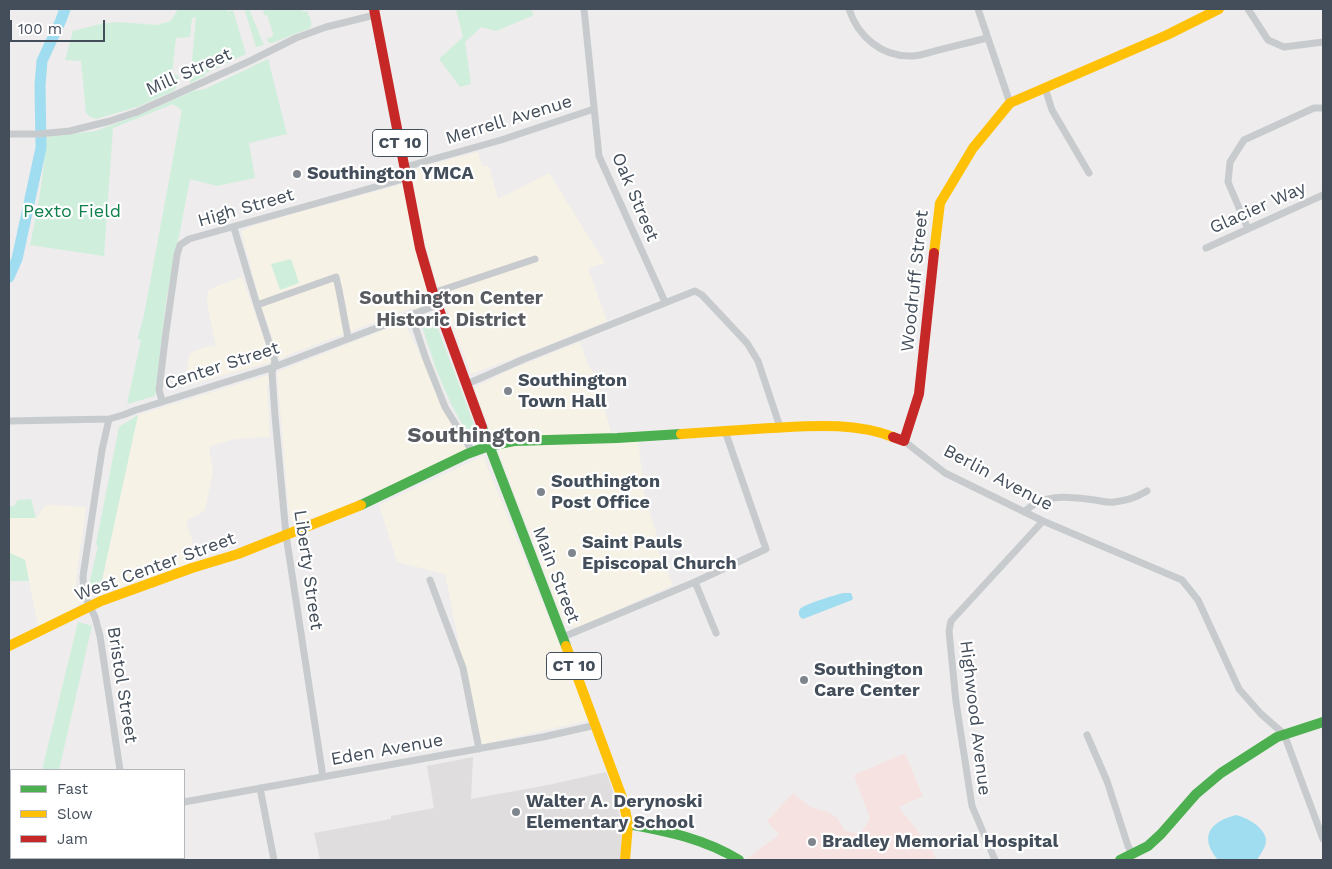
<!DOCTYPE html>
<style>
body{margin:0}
#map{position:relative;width:1332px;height:869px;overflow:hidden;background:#eeecec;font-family:"Work Sans",sans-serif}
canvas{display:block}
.frame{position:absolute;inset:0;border:10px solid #434e5a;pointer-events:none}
.legend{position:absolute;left:10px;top:769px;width:175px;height:90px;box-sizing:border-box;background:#fff;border:1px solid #b4b8bd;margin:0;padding:6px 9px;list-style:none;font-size:15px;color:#434e5a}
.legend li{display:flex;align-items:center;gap:10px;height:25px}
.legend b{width:25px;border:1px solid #b4b8bd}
.scale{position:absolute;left:10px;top:20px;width:95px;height:22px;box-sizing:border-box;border:2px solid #434e5a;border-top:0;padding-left:6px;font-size:15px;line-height:18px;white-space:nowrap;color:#434e5a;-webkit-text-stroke:4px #fff;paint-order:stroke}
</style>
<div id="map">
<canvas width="1332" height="869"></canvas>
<div class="frame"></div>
<ul class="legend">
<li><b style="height:6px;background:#4caf50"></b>Fast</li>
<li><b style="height:6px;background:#ffc107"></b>Slow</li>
<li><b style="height:6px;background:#c62828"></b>Jam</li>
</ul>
<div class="scale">100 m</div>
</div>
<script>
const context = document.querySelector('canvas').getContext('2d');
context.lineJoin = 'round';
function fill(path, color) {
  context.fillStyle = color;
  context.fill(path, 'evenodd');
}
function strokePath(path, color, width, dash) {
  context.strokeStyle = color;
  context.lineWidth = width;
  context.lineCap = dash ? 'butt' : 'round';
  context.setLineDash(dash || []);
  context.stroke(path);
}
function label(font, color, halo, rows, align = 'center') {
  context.font = font + ' "Work Sans",sans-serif';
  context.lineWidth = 4.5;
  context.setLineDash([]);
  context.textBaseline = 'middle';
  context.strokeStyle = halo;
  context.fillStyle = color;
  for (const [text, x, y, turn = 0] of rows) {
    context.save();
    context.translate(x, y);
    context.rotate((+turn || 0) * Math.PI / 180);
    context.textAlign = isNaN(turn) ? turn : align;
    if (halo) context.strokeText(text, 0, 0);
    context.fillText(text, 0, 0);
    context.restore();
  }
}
const commercial = new Path2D(`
 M478 152 482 166H489L498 199 549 173 605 263 588 268 607 321 543 347 471 374 437 285 422 232 411 170Z
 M403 184 428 296 427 301 419 308 409 309 288 355 280 359 262 309 241 231 253 226 282 217Z
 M242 277 260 328 271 362 185 386 189 355 192 352 205 347 216 346 206 299 208 298 207 294 209 290 215 287Z
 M404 322 467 450 327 514 293 523 290 518 289 513 277 372Z
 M580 342 588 365 596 376 611 433 637 431 645 498 657 535V549L673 585 579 627H572L564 621 560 613 474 388 505 372Z
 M268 375 270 380 267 387 270 437 235 439 216 444 209 448 213 471 205 510 202 513 199 514 186 521 196 552 194 554 196 561 99 594 138 415Z
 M483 456 590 720 479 745 445 574 397 562 379 505Z
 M52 505 86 507 76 579V591L80 603 78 606 38 626 25 560 10 553 9 548V517L36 518 45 506Z`);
const education = new Path2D(`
 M473 757 471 799 548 785 606 772 614 794 620 817 622 841 620 860H313L320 859 314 833 391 819V816L434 808 427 766Z`);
const medical = new Path2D(`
 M905 753 923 796 899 807 932 850 936 860H748L747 858 779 835 767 821 793 793 812 808 827 812 837 818 845 831 860 834 870 819 854 775Z`);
const green = new Path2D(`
 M178 9H226L228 12 233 10 246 54 206 73 205 76 190 83 196 17 192 18 190 37 176 38 172 74 178 75 179 83 175 89 171 92 137 107 96 119 90 117 86 113 81 61 65 60 73 31 100 24 118 22 157 25 171 21Z
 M248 9H249L264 45 256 47 245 11Z
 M263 9H302L303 12 307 11C309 17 314 23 310 28L272 43 268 42 267 38 272 37 273 33 267 15H264Z
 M456 9H530L534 15 496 31 481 27 465 42 471 84 460 87 439 59 463 37Z
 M268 59 287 134 249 143 255 178 217 186 190 179 179 237 178 238 166 301 155 396 127 404 141 340 138 339V337L144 315 182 110 173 104 113 128 104 256 30 245C38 209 44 174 46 137L96 131 151 110 193 91 205 89Z
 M291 259 299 283 280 290 271 264Z
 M429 315 434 318 478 435 477 438 471 439 468 435 451 404 436 369 421 323 423 317Z
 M138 415 99 594 91 590 89 584 98 546 96 544 119 427Z
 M31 499 36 518H9V506H14L18 500Z
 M9 548 10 553 25 560 29 581H9Z
 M78 622 92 626 59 770H42Z`);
const water = new Path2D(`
 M843 593H851L853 598 852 600 803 619 800 617C799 614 798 613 800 609 804 604 836 595 843 593Z
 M1236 815C1249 818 1271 831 1265 846 1263 851 1259 856 1257 860H1218C1199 837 1209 822 1236 815Z`);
const river = new Path2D(`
 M9 277 17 259 41 148 40 85 42 61 61 20 65 9`);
const street = new Path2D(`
 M584 9 599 156 665 302
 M849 9C858 37 882 57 912 56 920 56 928 53 935 51 952 47 970 42 988 38
 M978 9 1010 103
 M1248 9 1268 40 1284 47 1323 42
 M1045 88 1052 110 1089 173
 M9 134H38L70 131 110 121 137 112 252 60 296 38 326 27 375 15
 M405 167 501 140 594 109
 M234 228 257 305 275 361 272 373 275 416 286 535 323 777
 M1248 229 1228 182 1230 162 1244 140 1314 108H1323
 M1206 248 1323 195
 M433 293 535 259
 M257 305 336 277 339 290 348 338
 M411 314 426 359 445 407 472 451
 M467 384 524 359 695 291 702 295 747 343 758 361 780 427
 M162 401 159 390 166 332 177 255 180 245 189 239 407 178
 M109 419 102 450 83 576 84 594 95 617 100 636 120 770
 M9 421 109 419 123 415 136 410 274 367 437 305
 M904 441 945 473 1043 521 1182 580 1198 600 1239 689 1261 714 1284 734 1323 839
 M1024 512C1045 492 1069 497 1095 500 1101 501 1108 503 1114 502 1127 501 1137 497 1147 491
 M430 580 463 668 479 749
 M695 582 716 633
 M563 637 695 582 766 549 725 431
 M1087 735 1107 781 1128 846 1133 855
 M260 788 274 860
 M184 802 543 737 596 725
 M133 858 134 860
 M995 860 972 806 956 702 949 631 951 621 1043 521`);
const fast = new Path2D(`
 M482 427 566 646
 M361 505 467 454 489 446 514 441 617 438 681 434
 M628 824C667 831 705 839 739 860
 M1120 860 1148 846 1161 834 1196 794 1221 773 1277 737 1323 722`);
const slow = new Path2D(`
 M934 253 940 203 973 148 1010 103 1167 35 1219 9
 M681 434C710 432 740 430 770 428 811 426 854 422 893 437
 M9 646 101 601 192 568 238 554 361 505
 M566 646 623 800 628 824 625 860`);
const jam = new Path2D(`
 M374 9 420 248 433 293 482 427
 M893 437 904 441 919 394 934 253`);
const markers = [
 [297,174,5,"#7f858d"],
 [508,391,5,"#7f858d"],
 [541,492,5,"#7f858d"],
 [572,553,5,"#7f858d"],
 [804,680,5,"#7f858d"],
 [516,812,5,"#7f858d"],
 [812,842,5,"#7f858d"]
];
const shields = [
 [400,143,55],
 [574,666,55]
];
const shieldNames = [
 ["CT 10",400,143],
 ["CT 10",574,666]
];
const streetNames = [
 ["Mill Street",189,72,-24],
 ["Merrell Avenue",509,120,-17],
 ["Oak Street",635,197,67],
 ["High Street",246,208,-16],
 ["Glacier Way",1258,208,-24],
 ["Woodruff Street",915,281,-84],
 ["Center Street",222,366,-18],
 ["Berlin Avenue",998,478,28],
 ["West Center Street",155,567,-20],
 ["Liberty Street",308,570,82],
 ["Main Street",556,575,69],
 ["Bristol Street",122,685,81],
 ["Highwood Avenue",975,718,83],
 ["Eden Avenue",387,750,-10]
];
const poiNames = [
 ["Southington YMCA",307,174],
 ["Southington",518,381],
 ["Town Hall",518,402],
 ["Southington",551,482],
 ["Post Office",551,503],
 ["Saint Pauls",582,543],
 ["Episcopal Church",582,564],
 ["Southington",814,670],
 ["Care Center",814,691],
 ["Walter A. Derynoski",526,802],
 ["Elementary School",526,823],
 ["Bradley Memorial Hospital",822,842]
];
const parkNames = [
 ["Pexto Field",72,212]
];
const neighbourhoodNames = [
 ["Southington Center",451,298],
 ["Historic District",451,320]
];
const districtNames = [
 ["Southington",474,436]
];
fill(commercial, '#f6f2e6');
fill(education, '#dfddde');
fill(medical, '#f6e3e1');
fill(green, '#cfefdc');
fill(water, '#a0ddf0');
strokePath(river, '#a0ddf0', 11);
strokePath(street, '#c8cbcd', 7);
strokePath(fast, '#4caf50', 10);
strokePath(slow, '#ffc107', 10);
strokePath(jam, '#c62828', 10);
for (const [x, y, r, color] of markers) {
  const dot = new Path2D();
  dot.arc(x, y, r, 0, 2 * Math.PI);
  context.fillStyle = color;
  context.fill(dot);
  strokePath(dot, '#fff', 2);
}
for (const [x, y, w] of shields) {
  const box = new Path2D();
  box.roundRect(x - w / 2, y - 13.5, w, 27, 4);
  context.fillStyle = '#fff';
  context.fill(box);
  strokePath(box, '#434e5a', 1);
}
label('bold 16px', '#434e5a', null, shieldNames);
label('18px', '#434e5a', '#fff', streetNames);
label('bold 18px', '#434e5a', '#fff', poiNames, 'left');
label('18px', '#107f4b', '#fff', parkNames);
label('bold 19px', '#585c61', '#fff', neighbourhoodNames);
label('bold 22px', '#585c61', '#fff', districtNames);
</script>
